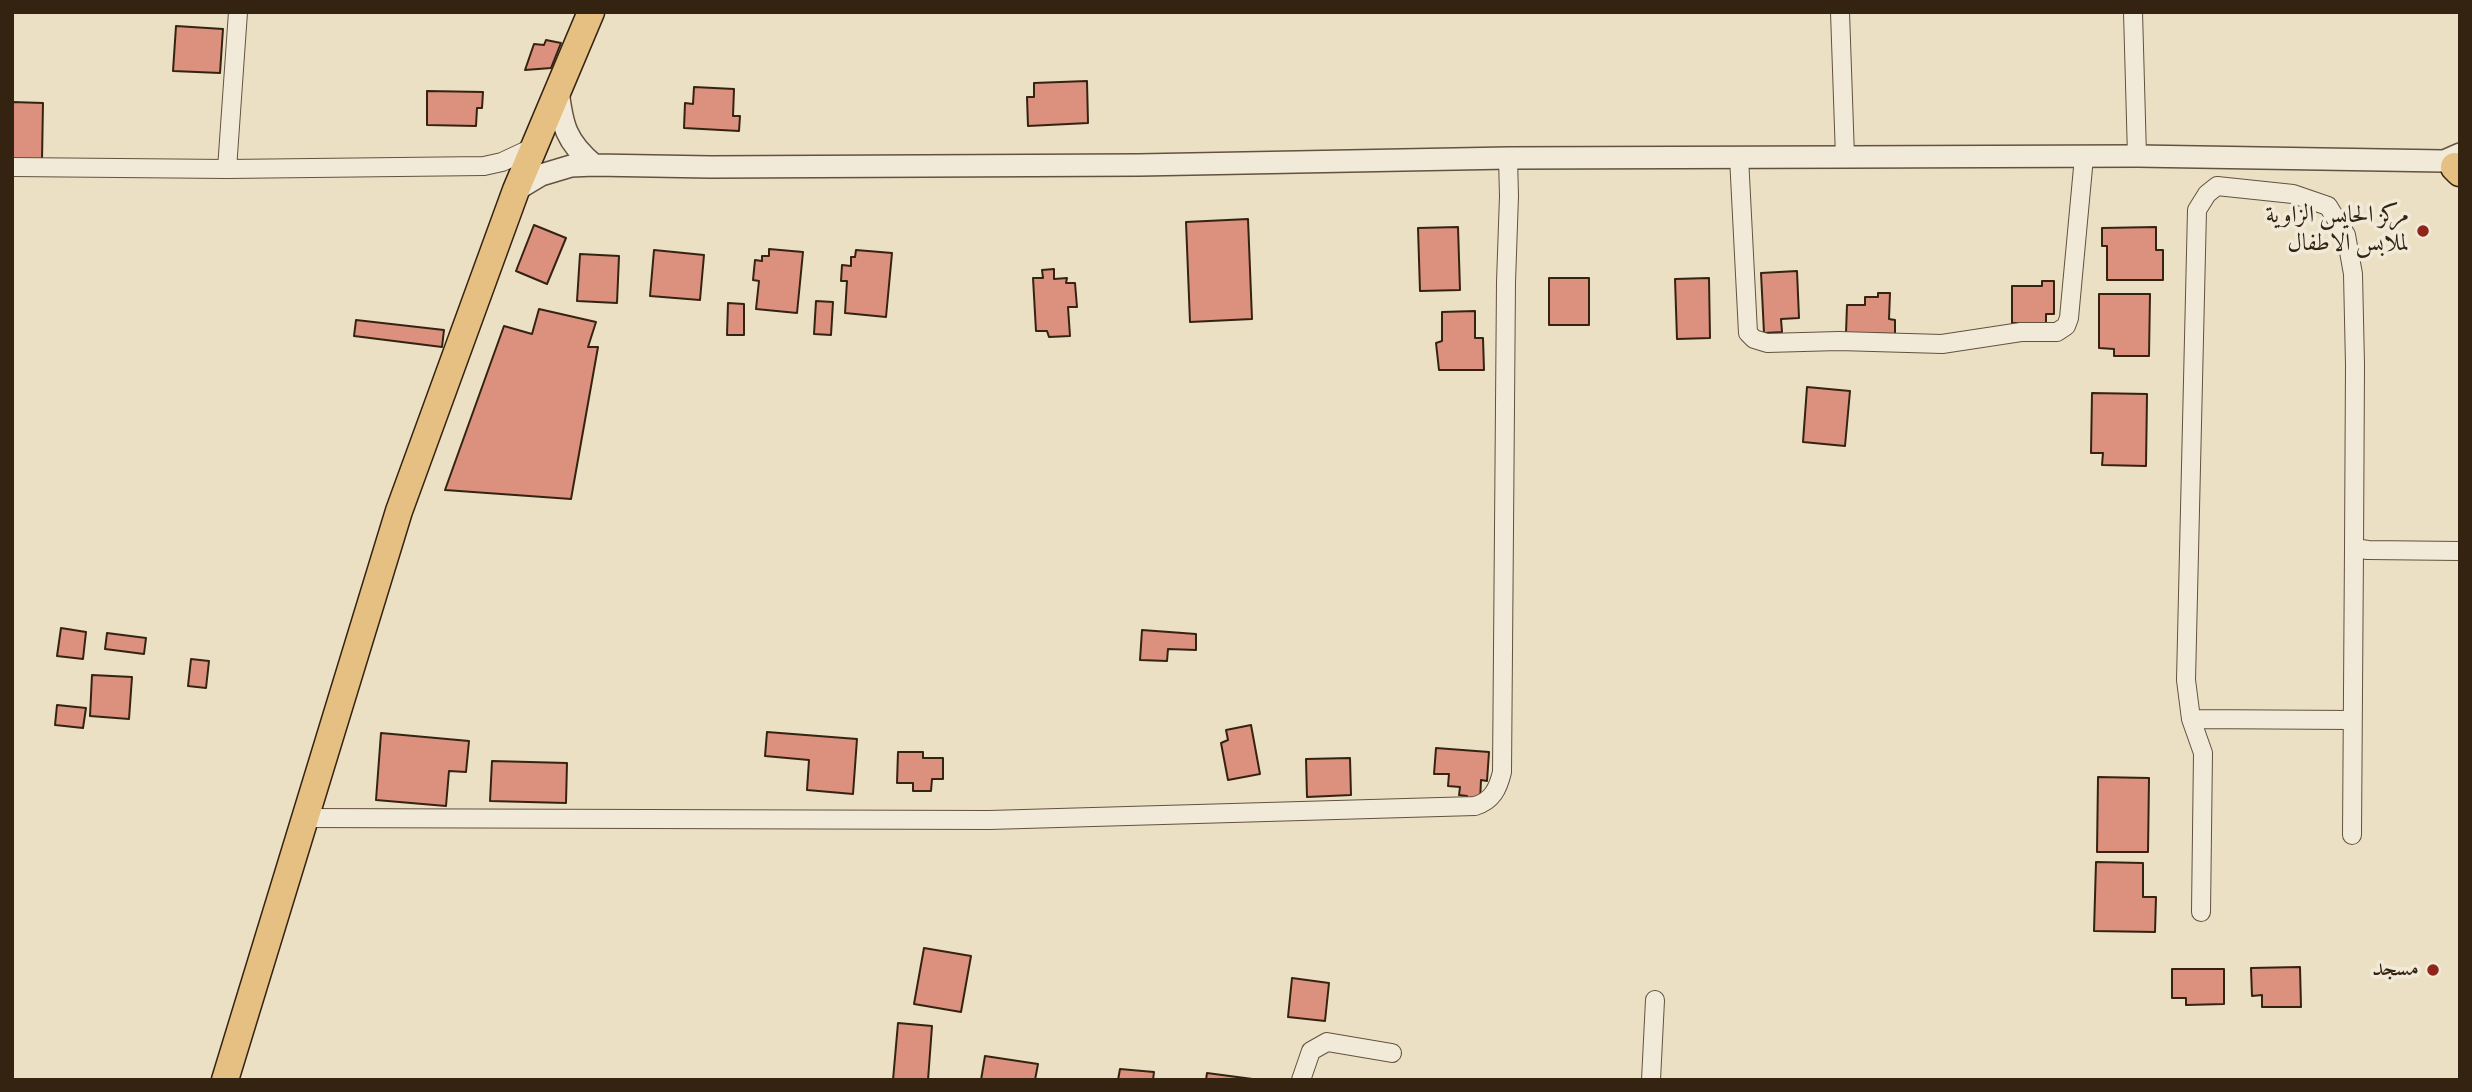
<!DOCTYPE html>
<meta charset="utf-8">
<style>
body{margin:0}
#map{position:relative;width:2472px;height:1092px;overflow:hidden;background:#ebdfc4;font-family:"IM FELL Double Pica",serif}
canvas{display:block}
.frame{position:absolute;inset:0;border:14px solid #352312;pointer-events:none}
</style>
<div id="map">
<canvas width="2472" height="1092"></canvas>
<div class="frame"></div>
</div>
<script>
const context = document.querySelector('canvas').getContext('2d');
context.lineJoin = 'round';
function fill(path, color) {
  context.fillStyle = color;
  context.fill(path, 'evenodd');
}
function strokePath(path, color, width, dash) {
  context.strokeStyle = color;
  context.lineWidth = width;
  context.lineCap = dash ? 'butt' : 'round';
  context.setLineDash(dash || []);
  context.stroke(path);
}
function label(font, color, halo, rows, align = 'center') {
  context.font = font + ' "IM FELL Double Pica",Amiri,serif';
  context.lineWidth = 7;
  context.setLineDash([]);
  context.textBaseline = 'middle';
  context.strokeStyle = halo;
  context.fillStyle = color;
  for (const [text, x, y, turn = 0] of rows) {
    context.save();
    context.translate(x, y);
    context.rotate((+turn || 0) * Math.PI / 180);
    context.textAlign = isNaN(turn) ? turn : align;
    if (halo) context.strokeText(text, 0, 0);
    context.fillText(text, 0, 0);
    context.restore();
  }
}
const building = new Path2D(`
 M176 26 223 29 220 73 173 71Z
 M546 40 561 43 551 68 525 70 534 44 544 45Z
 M1087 81 1088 123 1028 126 1027 97H1034V83Z
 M694 87 734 89 733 116H740L739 131 684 128 685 103 693 104Z
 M427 91 483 92 482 108H477L476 126 427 125Z
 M12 102 43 103 42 160H12Z
 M1248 219 1252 319 1190 322 1186 222Z
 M534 225 566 238 547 284 516 271Z
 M1458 227 1460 290 1420 291 1418 228Z
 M2156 227V250H2163V280H2107V246H2102V228Z
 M769 249 803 252 797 313 756 309 759 281 753 280 755 260 762 261V256H769Z
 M654 250 704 255 700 300 650 296Z
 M856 250 892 253 886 317 845 313 847 281H841L842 265 851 266V257H855Z
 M580 254 619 256 617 303 577 301Z
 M1054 269V279L1067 278 1066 283H1075L1077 307H1068L1070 336 1049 337 1047 331H1036L1033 278H1043L1042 270Z
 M1797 271 1799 318 1781 319 1782 332 1764 333 1761 273Z
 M1549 278H1589V325H1549Z
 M1709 278 1710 338 1677 339 1675 279Z
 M2042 281H2054V314H2046V323H2012V286H2042Z
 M1878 293H1890L1889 319 1895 320V334L1846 333 1847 305H1865V297H1878Z
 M2099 294H2150L2149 356H2114V349L2099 348Z
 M816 301 833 302 831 335 814 334Z
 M728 303 744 304V335H727Z
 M539 309 596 322 588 347H598L571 499 445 490 504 326 532 334Z
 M1475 311V338H1483L1484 370H1439L1436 343 1442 341V312Z
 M356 320 444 330 442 347 354 336Z
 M1807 387 1850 391 1845 446 1803 442Z
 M2092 393 2147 394 2146 466 2102 465 2103 453H2091Z
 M61 628 86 632 83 659 57 656Z
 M1142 630 1196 634V650L1168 649 1167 661 1140 660Z
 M107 633 146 638 144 654 105 649Z
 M191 659 209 661 206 688 188 686Z
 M92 675 132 677 129 719 90 716Z
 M57 705 86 708 83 728 55 725Z
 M1251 725 1260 774 1228 780 1221 743 1228 740 1226 730Z
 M767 732 857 739 853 794 807 790 809 760 765 756Z
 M381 733 469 741 466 772 449 771 446 806 376 800Z
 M1436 748 1489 752 1487 781 1481 780 1480 802 1467 801V796L1459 795 1460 787 1448 786 1449 774H1434Z
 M898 752H923V758H943V779H932L931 791H913V783H897Z
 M1350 758 1351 795 1307 797 1306 759Z
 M492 761 567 763 566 803 490 801Z
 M2098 777 2149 778 2148 852H2097Z
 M2096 862 2143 863V897H2156L2155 932 2094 931Z
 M924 948 971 956 961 1012 914 1004Z
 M2300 967 2301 1007H2262V995L2252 996 2251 968Z
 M2172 969H2224V1004L2186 1005V998H2172Z
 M1292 978 1329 983 1325 1021 1288 1017Z
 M898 1023 932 1026 928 1080H893Z
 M985 1056 1038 1064 1035 1080H981Z
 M1120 1069 1154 1072 1153 1080H1118Z
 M1207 1073 1260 1080H1206Z`);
const minor = new Path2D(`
 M1840 12 1845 157
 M2133 12 2137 156
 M1739 157 1748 333 1754 339 1767 343 1839 341 1942 344 2021 332H2057L2066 326 2069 318 2084 157
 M12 167 227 169 484 166 502 162 534 147
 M227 169 238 12
 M2191 719 2352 720
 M304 818 989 820 1475 806C1492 801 1498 789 1502 772L1506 282 1509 196 1508 158
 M2352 835 2354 548
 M2201 912 2203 753 2191 719 2186 680 2197 210 2207 194 2217 186 2293 194 2328 206 2346 235 2353 274 2355 365 2354 548 2368 550 2460 551
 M1301 1080 1311 1051 1327 1042 1392 1053
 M1651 1080 1655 1000`);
const tertiary = new Path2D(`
 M558 90C562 125 566 142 594 165
 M516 190 541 175 571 166 594 165 711 167 1139 165 1508 158 1845 157 2137 156 2444 161 2460 154`);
const primary = new Path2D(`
 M225 1080 399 511 516 190 591 12`);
const trunk = new Path2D(`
 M2455 167 2460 172`);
const markers = [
 [2423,231,7,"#8f2418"],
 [2433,970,7,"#8f2418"]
];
const poiNames = [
 ["مركز الحايس الزاوية",2409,217],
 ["لملابس الاطفال",2409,245],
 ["مسجد",2419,970]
];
fill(building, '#dc907e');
strokePath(building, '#352312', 2);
strokePath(minor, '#62523e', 20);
strokePath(tertiary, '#62523e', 24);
strokePath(primary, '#352312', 29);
strokePath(trunk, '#352312', 31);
strokePath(minor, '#f2ead9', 18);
strokePath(tertiary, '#f2ead9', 21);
strokePath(primary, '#e6c082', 26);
strokePath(trunk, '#e6c082', 28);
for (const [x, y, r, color] of markers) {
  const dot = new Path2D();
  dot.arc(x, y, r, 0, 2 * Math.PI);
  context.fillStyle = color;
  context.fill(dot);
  strokePath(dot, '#f2ead9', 2.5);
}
label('24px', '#352312', '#f2ead9', poiNames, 'right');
</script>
